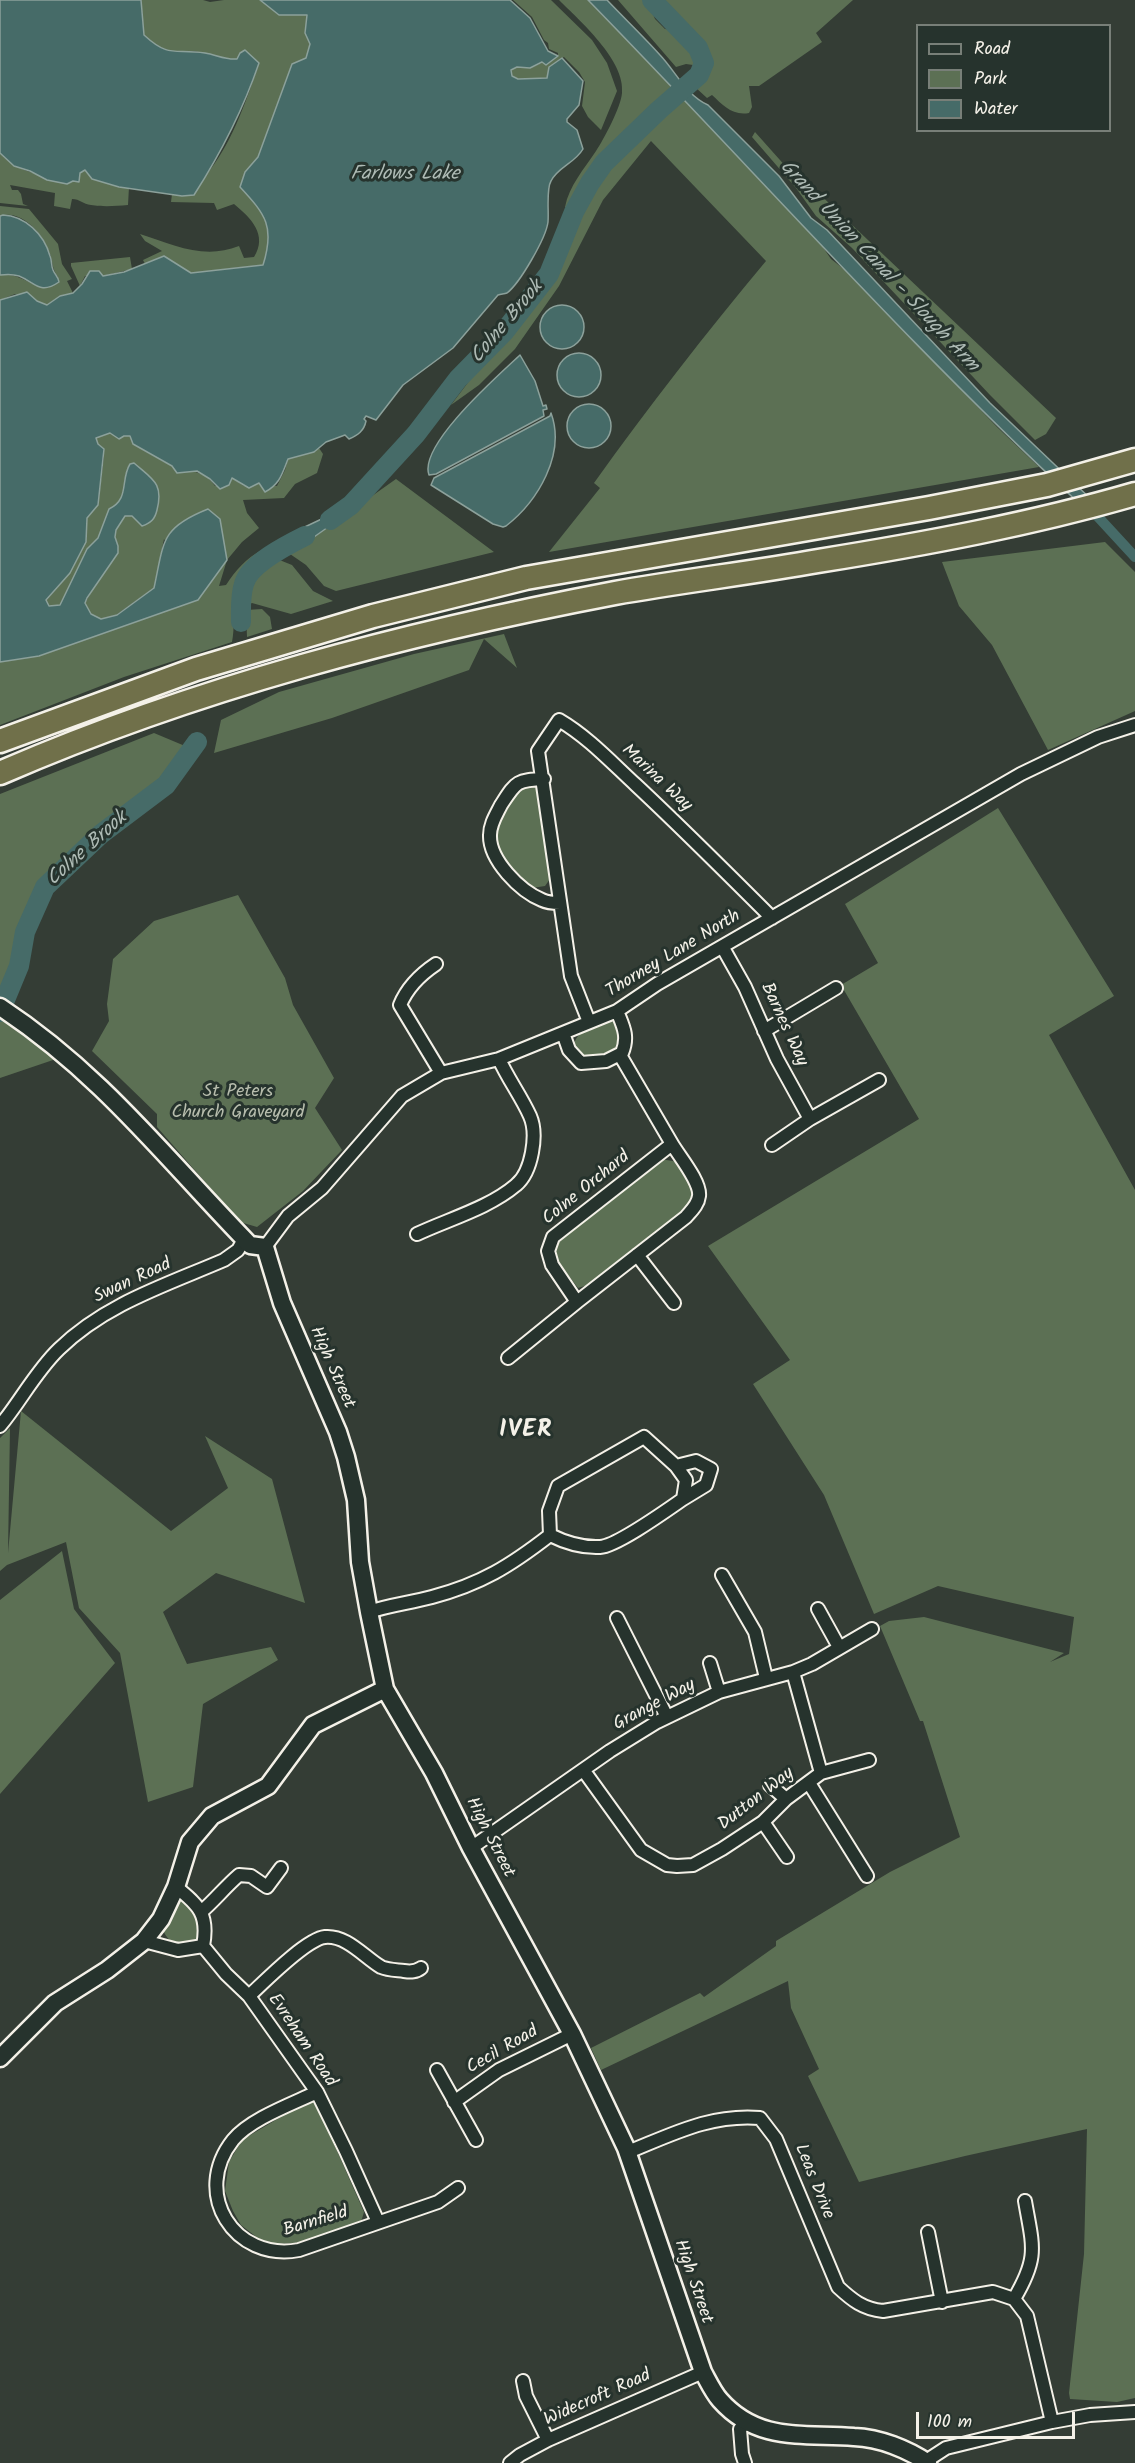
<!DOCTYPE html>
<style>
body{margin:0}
#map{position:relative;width:1135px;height:2463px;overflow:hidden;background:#343d35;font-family:Kalam,sans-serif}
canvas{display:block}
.legend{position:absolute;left:916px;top:24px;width:195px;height:108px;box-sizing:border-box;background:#26332d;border:2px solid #787f78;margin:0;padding:8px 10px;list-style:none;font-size:18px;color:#f4f1e8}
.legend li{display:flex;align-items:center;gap:12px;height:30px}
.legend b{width:30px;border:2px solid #787f78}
.scale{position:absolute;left:916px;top:2412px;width:159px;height:27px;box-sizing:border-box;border:3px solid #f4f1e8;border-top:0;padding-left:8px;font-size:18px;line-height:21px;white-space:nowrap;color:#f4f1e8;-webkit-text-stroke:4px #26332d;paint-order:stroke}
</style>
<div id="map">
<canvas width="1135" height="2463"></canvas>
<ul class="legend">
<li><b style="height:8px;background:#26332d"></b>Road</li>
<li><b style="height:16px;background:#5c7054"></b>Park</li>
<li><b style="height:16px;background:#466b68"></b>Water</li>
</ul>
<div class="scale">100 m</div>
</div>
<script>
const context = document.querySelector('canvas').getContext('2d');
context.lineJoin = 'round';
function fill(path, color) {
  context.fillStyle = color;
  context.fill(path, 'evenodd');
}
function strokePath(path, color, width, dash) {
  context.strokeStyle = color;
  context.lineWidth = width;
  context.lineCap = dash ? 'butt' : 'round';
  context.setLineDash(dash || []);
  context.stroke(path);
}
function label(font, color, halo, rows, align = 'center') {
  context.font = font + ' Kalam,sans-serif';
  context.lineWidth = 6;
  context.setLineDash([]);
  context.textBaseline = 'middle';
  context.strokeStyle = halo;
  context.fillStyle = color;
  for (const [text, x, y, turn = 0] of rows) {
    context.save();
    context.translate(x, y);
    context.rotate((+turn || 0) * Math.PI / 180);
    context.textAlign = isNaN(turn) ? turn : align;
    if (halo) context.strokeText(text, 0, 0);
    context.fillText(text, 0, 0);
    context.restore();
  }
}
const green = new Path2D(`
 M141 0H203L210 2 224 0H260L279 15H308L305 33 310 44 306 59 292 64 258 157 245 172 247 194 261 210 270 231 268 248 263 265 191 273 164 256 145 264 143 260 162 251 145 241 140 234C174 245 204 260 239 246L244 258 254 257C268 235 251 218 234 204L217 210 214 203 171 202 172 194 182 196C191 188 203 180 210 170 233 140 247 99 259 63L226 60 194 51 177 53 156 46 144 35Z
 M513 0H551L592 40 607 63 617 91 601 130 588 117 582 106 585 82 579 72 564 57 549 67 547 78 518 79 512 76 511 70 517 67 530 68 558 56V53L549 49 548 43 544 40 532 17Z
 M559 0H588L672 86 605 158 570 210 565 207C569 186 584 169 596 151 604 139 621 107 622 93 626 61 579 20 559 0Z
 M618 0H647L655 19 665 29C685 31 697 48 700 66L686 64 676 67Z
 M655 0H853L816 33 822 42 759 86H749L752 107 749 113C732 116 723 105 712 95L707 98 695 87 707 73C706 41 675 23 655 0Z
 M685 99 818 240 831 259 850 274 997 427 1039 467 549 552 600 488 594 483C649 406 706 333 766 261L651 141 603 200 559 286 515 349 479 385 451 405 550 274 576 211 591 183 605 164 632 137Z
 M755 132 796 178 812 187 1056 418 1046 434 1035 440 990 395 852 248 816 216 796 188 752 137Z
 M0 153C18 175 52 177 79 182L80 173 85 170C98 178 112 186 129 187L128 205C115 206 104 207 91 205 83 204 80 199 72 199L70 209 54 206 55 193 10 185 12 190H18L21 194 23 204 28 206 0 203Z
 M0 206 29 209 58 244 62 264 72 279 67 281 73 293 60 296 47 305 15 294 0 300V275C22 273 28 286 48 288L58 277C52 269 53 263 50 254 44 235 22 209 0 216Z
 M130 257 132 269 103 276H85L80 286 71 266V263Z
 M110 433 130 436C132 439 132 442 134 444 135 446 166 463 170 465 187 472 204 469 215 486L229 481 232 478 244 486 259 483 277 486 285 470 288 459 314 452 319 448 323 454 317 473 295 484 284 498 243 500 247 513 259 528 242 542 227 560 219 586 226 585C236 570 246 558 262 550L265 552C252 564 234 579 233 598 233 613 235 627 232 642L124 677 0 725V662L39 656 198 600 164 539 154 588 116 615 101 619 91 614 85 603 118 546 115 537 116 530 125 516H132L138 520 134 463 130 464C119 481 132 498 109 510L98 538 87 549 60 606 52 607 47 604 46 601 70 573 86 542 87 518 98 505 104 456V449L98 444 96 438Z
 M396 479 494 552 336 591 324 586 306 565 290 554Z
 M1105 542 1135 572V711L1048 750 992 645 959 606 942 562Z
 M277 559 292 565 313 591 333 601 291 614 252 603 245 606C247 584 258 570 277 559Z
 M262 609 270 617 272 629 247 637 246 610Z
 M504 634 517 668 484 639 469 670 332 718 214 753 221 720 279 692 414 654Z
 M154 733 185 746 176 769 118 819 50 869 25 910 14 965 0 990V794Z
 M532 784 541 794 550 879 545 886 532 888 527 886C519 878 509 871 503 863 482 836 506 808 521 786Z
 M998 808 1114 996 1049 1035 1135 1190V2398L1117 2402 1070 2399 1069 2393 1084 2254 1087 2129 965 2156 859 2182 808 2076 819 2069 791 2008 788 1981 601 2070 591 2048 700 1993 704 1997 776 1946V1941L890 1872 960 1837 923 1721H920L880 1626 889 1621 924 1617 1064 1653 1050 1662 1069 1654 1074 1617 938 1586 874 1614 824 1495 753 1384 790 1360 708 1246 919 1119 841 985 878 963 845 904Z
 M238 895 285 978 293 1005 334 1078 315 1108 342 1150 303 1191 257 1227 240 1222 157 1127V1114L92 1051 109 1021 107 1004 113 959 154 921Z
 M0 1019 56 1059 0 1078Z
 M610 1020 621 1027C621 1031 622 1034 622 1038 619 1052 591 1059 579 1054L574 1044C579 1028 596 1025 610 1020Z
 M660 1159 679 1162 695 1192 693 1204 591 1284 578 1288 552 1254 558 1239Z
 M21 1411 171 1531 228 1488 205 1436 272 1479 305 1603 216 1573 163 1612 187 1664 271 1647 278 1660 203 1704 193 1787 148 1802 120 1653 79 1608 66 1542 7 1565 0 1571V1438L10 1428 8 1553Z
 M62 1551 74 1609 115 1663 0 1794V1600Z
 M183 1898 189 1899 203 1925 198 1940C182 1952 168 1944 162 1928L178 1900Z
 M312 2101 319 2110 364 2212 361 2222 308 2242 276 2244 259 2239 241 2225 233 2211 225 2191 229 2162 242 2140 306 2102Z`);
const water = new Path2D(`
 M0 0H141L144 35C170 59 175 48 205 53 217 55 225 60 237 59L240 53 245 50 259 63C243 110 221 153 194 195L182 196 119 187 92 179 85 170 80 173 79 182 73 181 67 184 47 180 30 171 14 166 0 153Z
 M260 0H510L530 18 548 51 558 56 546 65 542 62 530 68 517 67 511 70 512 76 518 79 547 78 549 67 562 58 583 81 579 105 567 119V122L577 130 583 149C575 163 558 167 551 181 546 189 549 211 548 222 546 238 520 283 507 293 504 294 501 294 498 295L453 348 403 385 376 420 366 416 364 419 366 421C364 431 358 435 349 439L345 435 326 442 314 452 288 459C282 474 280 484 265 492L259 483 249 488 232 478 229 485 220 489 210 479 197 471 177 473 172 466 133 444 130 436H124L119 439 110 433 96 438 98 444 104 449 98 505 87 518 86 542 70 573 46 600 49 606 60 605 87 549 98 538 109 509C130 499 120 480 130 464L134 463C152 479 164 483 157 510 155 519 151 523 142 526L132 516H125L116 530 115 537 118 546V553L87 598 85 603 91 614 101 619 117 615 154 588C164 542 160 528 208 509L220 519 227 560 198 600 39 656 0 662V300L27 292 37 301 47 305 60 296 73 293 82 284 90 271H99L103 276 124 272 164 256 191 273 263 265C275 227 266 215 240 187L245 172 258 157 292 64 306 58 310 44 305 33 307 15H279Z
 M588 0H607C624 18 643 36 660 55 676 72 686 95 708 105L779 176 811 218 827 230 990 403 1095 503 1082 506C909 346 753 169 588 0Z
 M3 215C25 216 44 234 50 256 52 260 51 266 53 270 55 275 58 276 59 282 40 295 36 283 19 276 13 274 7 274 0 275V216Z
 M540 327a22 22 0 1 1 44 0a22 22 0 1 1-44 0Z
 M557 375a22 22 0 1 1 44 0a22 22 0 1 1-44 0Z
 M520 355 535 381 543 406 546 405 547 409 543 410 544 416 436 474 429 475C418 445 500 374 520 355Z
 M567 426a22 22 0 1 1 44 0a22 22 0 1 1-44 0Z
 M551 413C566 454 538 501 506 526L503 527 493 524 431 485 434 478 550 416Z
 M351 505 338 520 290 554 275 545 290 534Z
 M265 552 277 559C258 570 247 584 245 606L234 611C231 582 246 570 265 552Z`);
const canal = new Path2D(`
 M1088 506 1135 557`);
const river = new Path2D(`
 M330 520 351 505 416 434 458 379 504 332 549 274 574 212 590 183 604 163 659 110 699 75 704 63 698 48 652 0
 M241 622C241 610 240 596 244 584 249 564 287 545 305 536
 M0 1012 19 966 25 932 45 887 101 834 166 785 197 742`);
const street = new Path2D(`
 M544 779C516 780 516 782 501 805 496 815 490 824 490 835 489 860 520 891 542 900 548 903 554 903 560 903
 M723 948 745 987 777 1059 810 1119
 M436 964C421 974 407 988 400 1005L441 1073
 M589 1022 571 976 538 751 559 720C588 737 611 762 636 785 682 828 727 873 772 918
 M764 1031 836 988
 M563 1033 569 1050 581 1063 606 1061 622 1053C629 1036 623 1026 617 1011
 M620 1055 672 1144
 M672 1144C679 1156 701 1182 699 1196 698 1205 691 1211 686 1217L577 1302 552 1265 548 1251 553 1237Z
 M772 1145 810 1119 879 1080
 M417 1234C449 1219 489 1208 516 1185 532 1172 538 1134 530 1116 521 1096 508 1079 499 1059
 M265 1247 288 1216 322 1188 402 1096 441 1073 499 1059 617 1011 657 984 1021 774 1098 737 1135 725
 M637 1255 674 1303
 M508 1358 577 1302
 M0 1426C20 1402 36 1371 59 1349 105 1304 166 1285 224 1260L238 1250 244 1239
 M644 1437 676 1466 686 1480 683 1499C667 1510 617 1546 600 1547 581 1548 566 1543 550 1535L549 1511 558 1486Z
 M676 1466 696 1461 711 1469 706 1485 683 1499
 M722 1575 755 1632 766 1678
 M818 1609 839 1647
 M369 1612C389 1605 410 1603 432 1597 481 1584 510 1566 550 1535
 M617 1618 667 1717
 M710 1663 719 1692
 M584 1771 641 1850 667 1865 677 1866 693 1865 722 1849 763 1822 786 1799 821 1773 793 1672
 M821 1773 869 1760
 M809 1783 867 1876
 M770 1785 786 1799
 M763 1822 787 1857
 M471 1848 610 1751 657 1722 719 1692 793 1672 812 1664 872 1629
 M176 1887C199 1905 209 1915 203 1946
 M201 1912C215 1900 225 1887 239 1875L251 1876 267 1887 281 1868
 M144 1941 178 1950 203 1946 226 1974 249 1996 317 2092 346 2151 378 2222
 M249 1996C264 1982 306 1939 325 1937 347 1935 364 1957 381 1967 388 1970 396 1970 404 1971 411 1972 416 1972 421 1968
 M437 2070 476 2140
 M317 2092C292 2104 250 2119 233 2140 191 2193 234 2262 299 2250L438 2202 458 2188
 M454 2102 499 2070 572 2034
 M628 2152C673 2134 710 2114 760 2118L776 2139 838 2287C852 2300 863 2309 883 2311L993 2292 1014 2299C1039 2257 1033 2247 1025 2201
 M928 2232 942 2302
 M1014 2299 1027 2316 1052 2422
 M523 2381 526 2396 548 2440
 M926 2461 946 2448 1052 2422 1090 2415 1135 2412
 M510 2463 520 2455 548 2440 703 2372
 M745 2463 742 2454 740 2429 747 2421`);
const secondary = new Path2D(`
 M0 1007C102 1074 167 1160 250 1245L265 1247 282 1303 338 1432 346 1457 356 1500 360 1562 369 1612 385 1689 434 1773 471 1848 572 2034 626 2148 703 2372C708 2381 713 2392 720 2400 758 2443 804 2433 854 2437 880 2438 907 2449 928 2463
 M0 2058 55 2003 107 1970 144 1941 161 1919 176 1887 190 1842 212 1816 268 1786 313 1725 385 1689`);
const highway = new Path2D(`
 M0 741 196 669 373 616 526 578 929 508 1047 485 1135 460
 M0 773C196 688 405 633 615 593 682 581 751 573 818 561 924 544 1032 524 1135 494`);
const streetNames = [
 ["Marina Way",656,779,43],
 ["Thorney Lane North",674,955,-31],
 ["Barnes Way",783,1025,65],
 ["Colne Orchard",587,1189,-39],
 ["Swan Road",133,1282,-25],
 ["High Street",331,1368,66],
 ["Grange Way",655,1706,-28],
 ["Dutton Way",757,1800,-38],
 ["High Street",489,1838,63],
 ["Evreham Road",301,2041,56],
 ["Cecil Road",503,2051,-30],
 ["Leas Drive",813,2182,68],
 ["Barnfield",316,2223,-17],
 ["High Street",692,2282,71],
 ["Widecroft Road",598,2399,-24]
];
const parkNames = [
 ["St Peters",238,1093],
 ["Church Graveyard",238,1114]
];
const waterNames = [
 ["Farlows Lake",405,176],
 ["Grand Union Canal - Slough Arm",878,267,47],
 ["Colne Brook",508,323,-50],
 ["Colne Brook",88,850,-42]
];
const districtNames = [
 ["IVER",526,1432]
];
fill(green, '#5c7054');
fill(water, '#466b68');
strokePath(water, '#8ca19b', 1.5);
strokePath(canal, '#466b68', 10);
strokePath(river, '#466b68', 20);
strokePath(street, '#f4f1e8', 16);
strokePath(secondary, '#f4f1e8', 21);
strokePath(highway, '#f4f1e8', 27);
strokePath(street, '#26332d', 12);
strokePath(secondary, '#26332d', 16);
strokePath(highway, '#70704a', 22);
label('18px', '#f4f1e8', '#26332d', streetNames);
label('18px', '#b7bdad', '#26332d', parkNames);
label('italic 20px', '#aebbb5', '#26332d', waterNames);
context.letterSpacing = '1.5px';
label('bold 24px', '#f4f1e8', '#26332d', districtNames);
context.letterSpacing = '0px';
</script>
